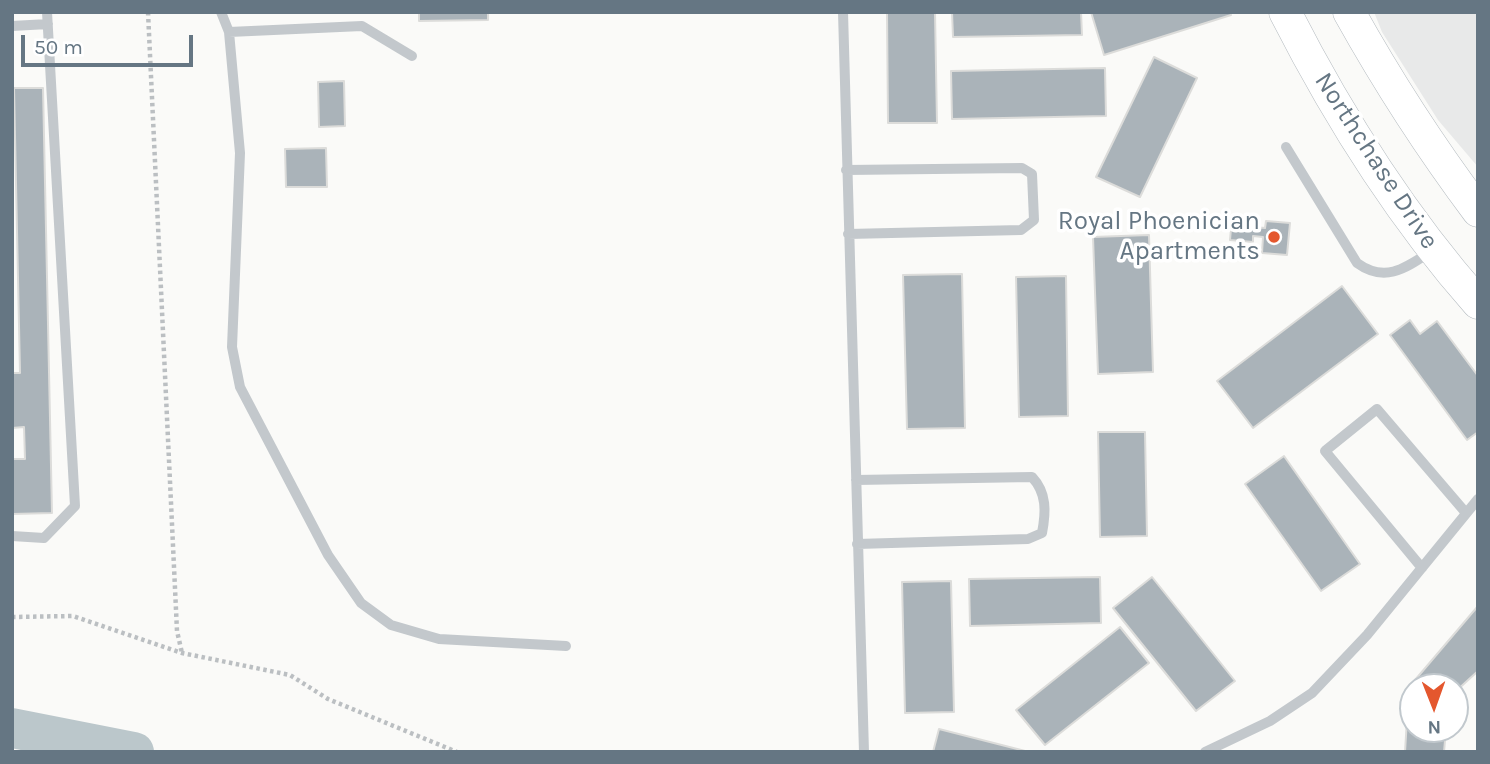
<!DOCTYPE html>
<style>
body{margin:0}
#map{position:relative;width:1490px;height:764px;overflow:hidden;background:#fafaf8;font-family:Karla,sans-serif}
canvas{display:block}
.frame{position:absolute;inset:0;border:14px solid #657683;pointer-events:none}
.north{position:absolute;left:1399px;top:673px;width:70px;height:70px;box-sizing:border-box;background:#fff;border:2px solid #c1c8cd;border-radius:50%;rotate:179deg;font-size:19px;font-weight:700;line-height:28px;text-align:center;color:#657683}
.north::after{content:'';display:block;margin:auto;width:24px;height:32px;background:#e4572e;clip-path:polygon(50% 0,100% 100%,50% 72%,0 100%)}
.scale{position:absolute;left:21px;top:35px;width:172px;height:32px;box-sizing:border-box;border:4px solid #657683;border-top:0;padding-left:9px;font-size:21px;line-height:24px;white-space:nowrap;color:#657683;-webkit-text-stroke:5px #fff;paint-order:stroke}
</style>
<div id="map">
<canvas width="1490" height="764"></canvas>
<div class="frame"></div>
<div class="north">N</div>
<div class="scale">50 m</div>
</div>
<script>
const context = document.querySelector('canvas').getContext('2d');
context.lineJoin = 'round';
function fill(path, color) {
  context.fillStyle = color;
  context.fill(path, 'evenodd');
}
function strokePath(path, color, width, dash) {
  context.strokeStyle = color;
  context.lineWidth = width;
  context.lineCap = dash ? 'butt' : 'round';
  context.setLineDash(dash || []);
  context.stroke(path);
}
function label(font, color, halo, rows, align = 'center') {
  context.font = font + ' Karla,sans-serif';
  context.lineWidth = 7;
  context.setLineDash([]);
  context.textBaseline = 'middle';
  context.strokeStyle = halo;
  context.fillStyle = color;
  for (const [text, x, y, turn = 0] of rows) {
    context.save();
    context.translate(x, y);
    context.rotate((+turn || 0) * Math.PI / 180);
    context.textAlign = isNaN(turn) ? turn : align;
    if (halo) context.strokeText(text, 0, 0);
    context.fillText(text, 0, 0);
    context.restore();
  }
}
const built = new Path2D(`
 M1374 12H1478V167L1438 120 1382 32Z`);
const river = new Path2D(`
 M12 728 134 752`);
const building = new Path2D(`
 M419 12H488V20L419 21Z
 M887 12H935L937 123H888Z
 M952 12H1081L1082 35 953 37Z
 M1091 12H1230L1231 15 1104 55Z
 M1154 57 1197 78 1140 197 1096 177Z
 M1105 68 1106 116 952 119 951 71Z
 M344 81 345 126 319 127 318 82Z
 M14 88H43L52 513 12 514V459H25L24 427 12 428V373H20Z
 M326 148 327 187H286L285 149Z
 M1232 218 1255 220 1254 227 1265 228 1266 221 1290 223 1287 255 1262 253 1263 237 1253 236V242L1230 240Z
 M1149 235 1153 372 1098 374 1093 237Z
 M962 274 965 428 907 429 903 275Z
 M1066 276 1068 416 1019 417 1016 277Z
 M1342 286 1378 334 1253 428 1217 381Z
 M1410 320 1420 334 1437 321 1478 376V432L1467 440 1390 335Z
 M1098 432H1145L1147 536 1100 537Z
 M1284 456 1360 564 1321 591 1245 484Z
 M1100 577 1101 623 970 626 969 579Z
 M1152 577 1235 681 1196 711 1113 608Z
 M951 581 954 712 905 713 902 582Z
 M1478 606V671L1455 692V687H1423L1415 680Z
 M1120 627 1149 663 1045 745 1016 710Z
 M1407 719H1413V729H1446L1444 752H1405Z
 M939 729 1029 752H933Z`);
const path = new Path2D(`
 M148 12 177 631 182 653
 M12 617 73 616 182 653 290 675 328 699 457 752`);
const lane = new Path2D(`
 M221 12 229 32 240 153 232 347 240 387 328 555 361 603 391 625 439 639 566 646
 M843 12 864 752
 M12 26 48 24
 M229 32 362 26 412 56
 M1286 147 1357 263C1386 284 1407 267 1433 250
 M846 170 1022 168 1032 174 1034 220 1021 230 848 234
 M856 480 1032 477C1047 493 1046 512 1042 533L1028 539 857 544
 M12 536 44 538 75 506 47 12
 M1422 568 1325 451 1377 409 1466 513
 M1205 752 1270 721 1312 693 1367 635 1478 499`);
const secondary = new Path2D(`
 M1285 12C1338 116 1400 215 1478 303
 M1349 12C1388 82 1430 147 1478 211`);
const markers = [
 [1274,237,7,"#e4572e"]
];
const streetNames = [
 ["Northchase Drive",1376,161,57]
];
const poiNames = [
 ["Royal Phoenician",1260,222],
 ["Apartments",1260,252]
];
fill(built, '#e8e9e9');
strokePath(river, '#bbc7cb', 40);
fill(building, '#aab3b9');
strokePath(building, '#dcdcda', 2);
strokePath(secondary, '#b3babf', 33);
strokePath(path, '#bbbfc2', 4.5, [3.5, 3.5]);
strokePath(lane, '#c3c8cc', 10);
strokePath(secondary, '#fff', 32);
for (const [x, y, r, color] of markers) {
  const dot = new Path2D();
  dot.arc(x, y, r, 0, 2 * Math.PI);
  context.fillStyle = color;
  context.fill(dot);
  strokePath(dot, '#fff', 2.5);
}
label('26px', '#657683', '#fff', streetNames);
label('26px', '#657683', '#fff', poiNames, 'right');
</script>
